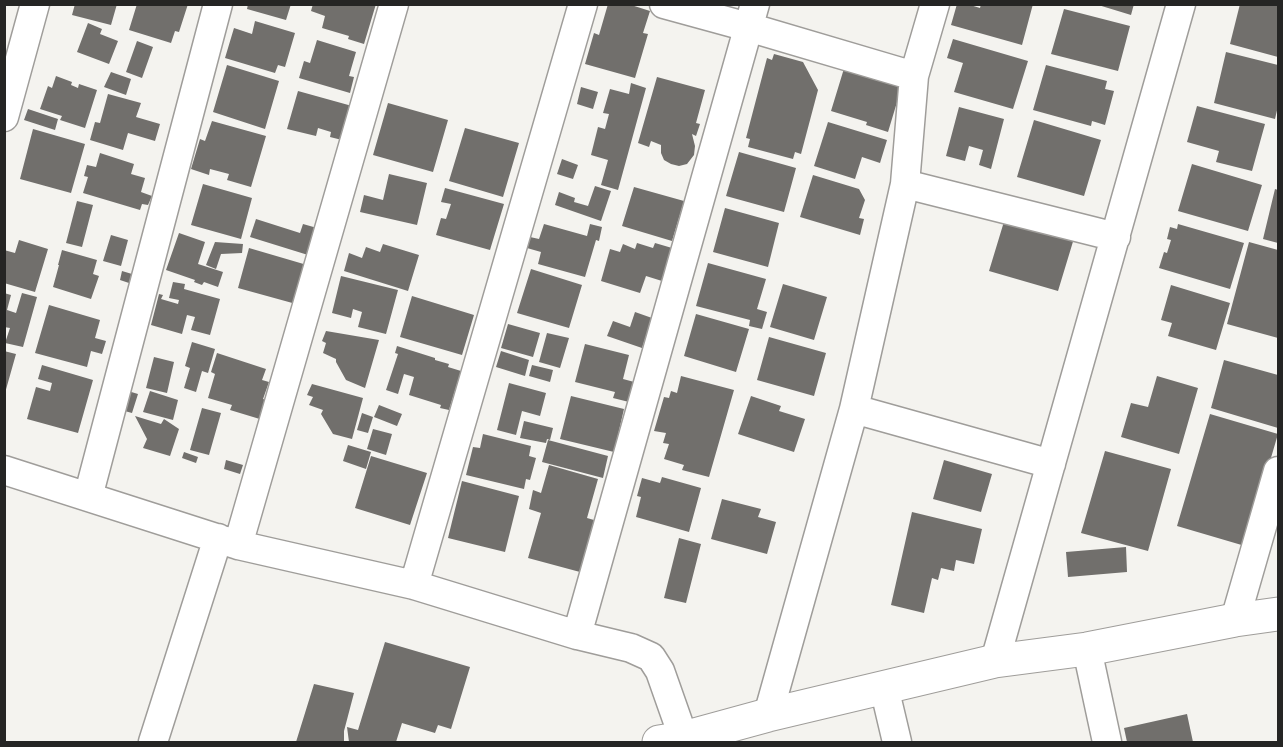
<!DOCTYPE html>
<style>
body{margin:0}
#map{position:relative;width:1283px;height:747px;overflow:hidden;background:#f4f3ef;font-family:Montserrat,sans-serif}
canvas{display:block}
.frame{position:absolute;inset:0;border:6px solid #252524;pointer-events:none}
</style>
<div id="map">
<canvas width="1283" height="747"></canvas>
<div class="frame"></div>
</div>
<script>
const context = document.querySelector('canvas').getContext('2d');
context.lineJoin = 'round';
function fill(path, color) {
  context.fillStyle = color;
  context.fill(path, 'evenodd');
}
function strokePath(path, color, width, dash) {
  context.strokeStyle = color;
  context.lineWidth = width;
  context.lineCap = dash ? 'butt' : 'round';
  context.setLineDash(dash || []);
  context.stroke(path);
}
const building = new Path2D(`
 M75 4H117L111 25 72 15Z
 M137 4H188L179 32 175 31 171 43 129 30Z
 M248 4H291L286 20 247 9Z
 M313 4H376L364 44 348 39 349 36 322 28 325 16 311 11Z
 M608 4H628L650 11 643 33 648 34 635 78 585 64 594 33 599 35Z
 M957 4H967L980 8 981 4H1033L1022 45 951 25Z
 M1095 4H1134L1131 15Z
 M1240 4H1273L1278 6V57L1230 44Z
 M1064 9 1130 26 1118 71 1051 54Z
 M255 21 295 33 285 67 278 65 275 73 225 58 234 28 252 34Z
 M88 23 102 29 100 34 118 41 109 64 77 52Z
 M953 39 1028 61 1013 109 954 92 963 63 947 58Z
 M317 40 356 52 349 76 354 77 350 93 299 78 304 61 310 63Z
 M137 41 153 47 142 78 126 72Z
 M1226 52 1278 65V106L1275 119 1214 103Z
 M774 54 803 62 818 90 801 154 795 152 793 159 748 147 750 139 746 138 767 58 772 60Z
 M846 62 904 79 888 132 866 125 867 122 831 111Z
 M227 65 279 81 265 129 213 112Z
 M1046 65 1107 81 1105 89 1114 91 1105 125 1092 121 1091 126 1033 110Z
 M111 72 131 79 126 95 104 87Z
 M56 76 72 82 71 85 78 88 79 84 97 90 85 128 60 120 62 116 40 109 48 86 52 88Z
 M657 77 705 90 696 123 700 124 696 136 692 134 695 146 694 155 687 164 679 166 671 164 664 160 661 153V145L651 141 649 147 638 143Z
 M631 83 646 88 618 190 601 185 608 160 591 155 598 127 605 129 609 114 603 113 610 89 629 94Z
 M581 87 598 92 593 109 577 104Z
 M298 91 352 106 342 140 330 137 331 132 318 128 316 136 287 129Z
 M108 94 141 103 136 117 160 124 155 141 128 133 123 150 90 140 95 122 100 123Z
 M388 103 448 120 433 172 373 155Z
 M1197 106 1265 124 1252 171 1216 162 1219 151 1187 142Z
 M959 107 1004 119 991 169 979 165 983 150 969 146 965 161 946 156Z
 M28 109 58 119 55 130 24 120Z
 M1034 120 1101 140 1084 196 1017 177Z
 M212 121 266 136 251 187 227 180 229 174 210 169 209 175 191 169 200 139 205 141Z
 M828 122 887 140 880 163 862 157 855 179 814 166Z
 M465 128 519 143 503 197 449 181Z
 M33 129 85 144 71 193 20 179Z
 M739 152 796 168 784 212 726 196Z
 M100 153 134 164 131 174 145 178 141 192 152 196 148 205 142 204 140 210 83 193 88 177 84 176 87 165 96 167Z
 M562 159 578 165 573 179 557 174Z
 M1192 164 1262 185 1248 231 1178 211Z
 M389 174 427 183 417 225 360 212 364 195 383 200Z
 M813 175 859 189 865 200 859 218 864 219 860 235 800 217Z
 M203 184 252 198 241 239 191 225Z
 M595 186 611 191 601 221 555 205 559 192 575 198 574 202 588 206Z
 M634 187 684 201 672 241 622 226Z
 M445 188 504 204 490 250 436 235 441 218 446 219 451 204 441 202Z
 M1275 189 1278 190V243L1263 239Z
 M77 201 93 205 82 247 66 243Z
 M725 208 779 223 768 267 713 252Z
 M1006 215 1075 235 1058 291 989 271Z
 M256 219 300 233 303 224 317 228 308 255 250 237Z
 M544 224 587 236 590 224 602 227 599 241 596 240 585 277 538 264 541 252 527 248 530 237 539 239Z
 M1178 224 1244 243 1230 289 1159 268 1164 252 1167 253 1171 240 1167 239 1170 227 1177 229Z
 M179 233 205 242 198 264 223 272 218 287 204 282 202 285 194 282 195 280 166 270Z
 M111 235 128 240 121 266 103 261Z
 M19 240 48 249 35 292 4 283V250L15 253Z
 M215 242 243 244 242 253 221 254 216 269 206 265Z
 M1249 242 1278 250V338L1227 324Z
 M637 243 653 248 655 243 672 248 662 281 646 276 640 293 601 281 610 249 620 252 623 244 635 249Z
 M383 244 419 255 408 291 344 271 349 253 362 258 366 247 380 252Z
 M249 248 307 265 296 304 238 288Z
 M62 250 97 260 93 274 99 276 91 299 53 287 59 265H58Z
 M708 263 766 279 757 309 767 312 762 329 749 326 750 320 696 306Z
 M531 269 582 285 569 328 517 313Z
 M122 271 132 274 129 283 120 280Z
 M341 276 398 290 386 334 358 327 362 312 353 309 351 318 332 313Z
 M173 282 185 284 184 289 220 299 210 335 191 330 195 317 187 315 182 334 151 325 159 294 163 295 161 299 178 304 179 300 169 298Z
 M783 284 827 297 814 340 770 327Z
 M1171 285 1230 303 1216 350 1168 336 1172 323 1161 320Z
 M4 293 11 295 7 310 16 313 22 293 37 297 23 347 5 343 10 328 4 327Z
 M412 296 474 315 462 355 400 337Z
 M49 305 100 320 95 338 106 341 102 354 91 351 87 367 35 353Z
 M635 312 652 318 642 348 607 336 613 321 630 327Z
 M696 314 749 329 736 372 684 356Z
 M508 324 540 333 533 357 501 348Z
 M326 331 379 340 365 388 346 380 336 362V359L323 353 326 343 322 341Z
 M547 333 569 338 560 368 539 362Z
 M769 337 826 353 814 396 757 380Z
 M192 342 215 349 208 373 202 371 196 392 184 388 190 368 185 366Z
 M585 344 629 355 623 379 638 383 633 403 613 398 615 392 575 382Z
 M397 346 435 358V360L449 364 448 367 461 371 449 410 440 408 441 405 409 395 414 377 404 374 398 394 386 390 398 354 395 353Z
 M4 351 16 354 5 393H4Z
 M501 351 529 360 525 376 496 367Z
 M217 353 266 369 262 380 269 382 263 399 269 401 263 420 230 410 232 405 208 398 215 374 211 372Z
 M154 357 174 362 167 393 146 388Z
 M1224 360 1278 375V428L1211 408Z
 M42 365 93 380 78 433 27 419 36 387 50 391 52 383 38 379Z
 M532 365 553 370 550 382 529 376Z
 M681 376 734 390 709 477 682 470 684 465 664 459 669 444 663 443 666 433 654 431 664 397 669 398 671 391 677 393Z
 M1157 376 1198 388 1179 454 1121 437 1131 403 1148 407Z
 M509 383 546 393 540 416 522 411 516 435 497 430Z
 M312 384 363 398 352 439 333 434 321 414 323 410 309 405 313 397 307 395Z
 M128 391 138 394 132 413 121 410Z
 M150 391 178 400 173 420 143 412Z
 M571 396 624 409 614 452 560 439Z
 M751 396 781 406 779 411 805 419 794 452 738 434Z
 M379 405 402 414 397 426 374 417Z
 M202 408 221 413 209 455 190 450Z
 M362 413 373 417 368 433 357 430Z
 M1210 414 1278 434 1245 546 1177 526Z
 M135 416 161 424 164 419 179 429 170 456 143 448 147 439Z
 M524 421 553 428 550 440 547 439 546 443 520 438Z
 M373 429 392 434 386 455 367 449Z
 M483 434 531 446 529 456 536 458 530 480 526 479 524 489 466 475 473 447 480 448Z
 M548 440 608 456 603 478 542 462Z
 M348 445 371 452 366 469 343 461Z
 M1105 451 1171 469 1148 551 1081 533Z
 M184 452 198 457 196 463 182 458Z
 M371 456 427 473 410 525 355 508Z
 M226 460 243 465 240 474 224 469Z
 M944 460 992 474 981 512 933 499Z
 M549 465 598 479 587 518 594 520 580 572 528 558 541 513 529 509 533 490 541 493Z
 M662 477 701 488 689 532 636 517 641 497 637 496 642 478 660 483Z
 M462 481 519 496 505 552 448 538Z
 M722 499 761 509 758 517 776 522 767 554 711 539Z
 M912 512 982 529 974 564 956 560 954 571 941 568 938 580 932 578 924 613 891 605Z
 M679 538 701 544 686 603 664 598Z
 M1126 547 1127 572 1068 577 1066 552Z
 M385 642 470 667 451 729 438 725 435 733 402 723 396 742H349L347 727 358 730Z
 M314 684 354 693 344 731V742H296Z
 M1187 714 1193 742H1127L1124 728Z`);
const minor = new Path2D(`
 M664 4 748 27 914 76
 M4 117 35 4
 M905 184 1116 237
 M854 409 1051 464
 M4 470 238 545 414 585 577 635 631 648 651 657 660 671 685 742
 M88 497 218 4
 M238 545 394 4
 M414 585 583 4
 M1235 620 1278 471
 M577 635 755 4
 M1087 649 1107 742
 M995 661 1181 4
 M884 687 897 742
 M768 715 854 409 905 184 914 76 935 4
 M153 742 218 538`);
const tertiary = new Path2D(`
 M659 742 684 738 768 715 995 661 1087 649 1235 620 1278 614`);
fill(building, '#716f6c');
strokePath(minor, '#9f9d9a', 31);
strokePath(tertiary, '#9f9d9a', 35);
strokePath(minor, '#fff', 28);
strokePath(tertiary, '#fff', 33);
</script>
